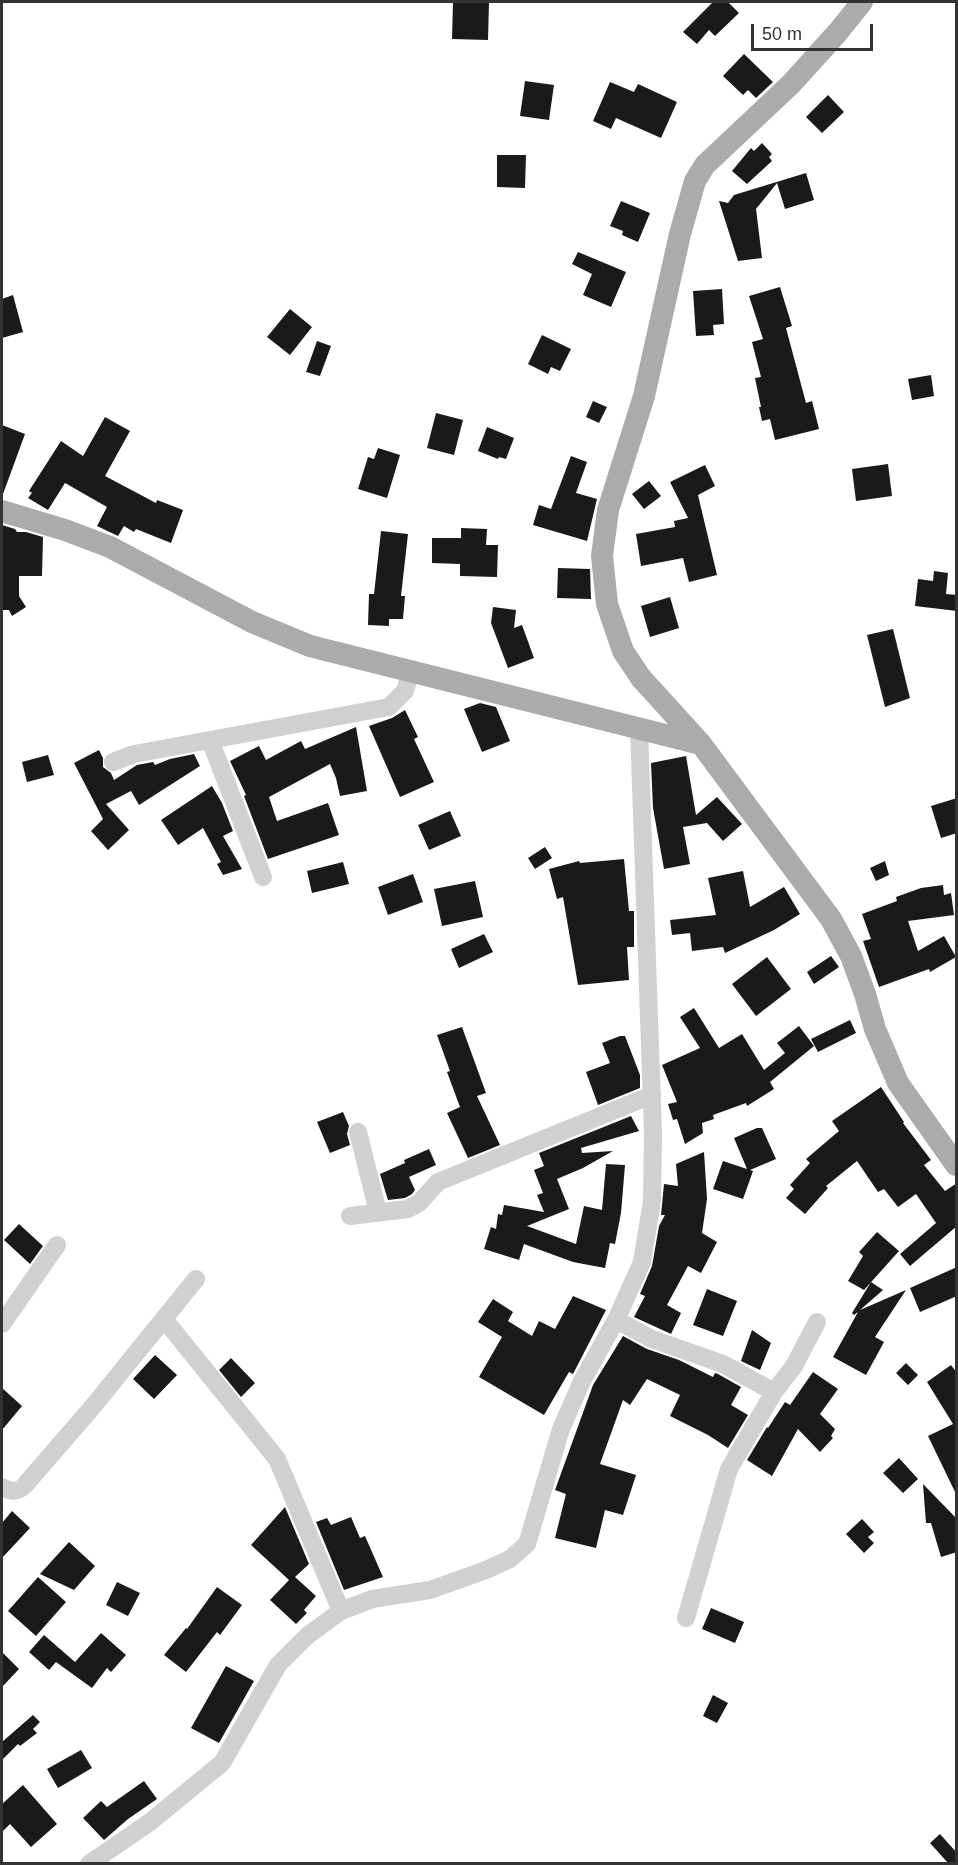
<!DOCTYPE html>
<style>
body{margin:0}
#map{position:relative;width:958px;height:1865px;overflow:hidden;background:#fff;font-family:Arial,sans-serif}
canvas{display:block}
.frame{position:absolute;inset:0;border:3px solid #333;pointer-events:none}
.scale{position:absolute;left:751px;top:24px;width:122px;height:27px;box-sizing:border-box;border:3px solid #333;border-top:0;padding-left:8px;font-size:18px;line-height:21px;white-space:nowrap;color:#333;-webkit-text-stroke:4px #fff;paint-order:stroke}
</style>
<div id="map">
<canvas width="958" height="1865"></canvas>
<div class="frame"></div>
<div class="scale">50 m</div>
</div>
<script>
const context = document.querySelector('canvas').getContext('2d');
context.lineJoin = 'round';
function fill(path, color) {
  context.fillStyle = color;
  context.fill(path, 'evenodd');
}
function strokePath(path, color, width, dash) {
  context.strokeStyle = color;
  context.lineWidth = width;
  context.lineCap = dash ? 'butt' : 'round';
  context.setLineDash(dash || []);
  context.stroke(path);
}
const building = new Path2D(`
 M453 2H489L488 40 452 39Z
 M713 2H728L739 13 715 36 709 30 697 44 683 32Z
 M744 54 773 82 756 98 748 90 743 95 723 76Z
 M525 81 554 85 549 120 520 116Z
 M610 82 634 92 638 84 677 102 661 138 616 118 611 129 593 121Z
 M828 95 844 112 822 133 806 117Z
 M762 143 772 154 769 157 772 161 747 184 732 171 751 148 754 151Z
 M497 155H526L525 188 497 187Z
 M806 173 814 200 785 209 777 183 756 209 762 258 738 261 719 201 728 203 734 195Z
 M621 201 650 213 638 242 622 235 623 231 610 226Z
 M578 252 626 272 611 307 583 295 592 274 572 264Z
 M780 287 792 326 786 328 806 403 812 401 819 429 775 440 770 419 762 421 759 407H761L755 378 761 377 752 342 763 339 749 296Z
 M722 289 724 324 713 325 714 335 696 336 693 291Z
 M13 295 23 332 2 338V299Z
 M290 309 312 327 290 355 267 337Z
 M542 335 571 349 560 371 551 367 548 374 528 364Z
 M317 341 331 346 320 376 306 372Z
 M931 375 934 396 912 400 908 379Z
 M593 401 607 407 599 423 586 417Z
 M436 413 463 420 454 455 427 448Z
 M105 417 130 431 105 476 156 503 157 500 183 510 171 543 136 529 134 532 124 526 118 536 97 526 107 507 65 483 48 510 28 498 32 493 29 491 61 441 83 456Z
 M2 425 25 434 3 494 2 493Z
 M487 427 514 438 506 459 499 457 498 459 478 451Z
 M378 448 400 455 387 498 358 489 368 457 374 459Z
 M571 456 587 462 576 493 597 499 587 541 533 525 539 505 551 509Z
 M888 464 892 496 856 501 852 469Z
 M705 465 715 486 698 495 717 575 689 582 683 558 641 566 636 534 675 527 674 521 688 518 670 482Z
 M649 481 661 496 644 509 632 494Z
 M2 525 15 529 17 532H26L43 537 42 576H19V596L26 607 12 616 9 610H2Z
 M461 528 487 529 486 545H498L497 577 460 576V564L432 563V538H461Z
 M381 531 408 534 401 596H405L403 619H389V626L368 625 369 594H374Z
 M558 568 590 569 591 599 557 598Z
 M934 571 948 573 946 594 957 595V611L915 606 918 579 933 581Z
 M670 597 679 628 650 637 641 606Z
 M493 607 516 610 514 628 522 625 534 658 508 668 491 623Z
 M893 629 910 698 885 707 867 635Z
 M480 703 496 707 510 741 482 752 464 709Z
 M405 710 418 737 414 739 434 782 400 797 369 726 392 718Z
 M356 727 367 791 340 796 336 778 330 764 269 797 277 821 328 803 339 835 268 859 244 796 246 795 230 761 259 746 266 760 301 741 305 749Z
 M99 750 103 758V767L111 773 114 780 137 765 153 762 155 765 170 759 194 754 200 766 139 805 131 791 106 804 129 830 108 850 91 831 103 819 74 763Z
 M48 755 54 775 27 782 22 762Z
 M686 756 696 815 717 797 742 824 723 841 707 823 683 827 690 864 664 869 653 808 651 763Z
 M212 786 222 803 233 831 223 836 242 869 223 875 217 864 221 862 203 828 178 845 161 820Z
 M957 798V833L941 838 931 806Z
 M450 811 461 836 429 850 418 825Z
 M545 847 552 858 535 869 528 858Z
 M624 859 629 911H634V947H627L629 980 578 985 563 897 557 899 549 869 579 861 580 863Z
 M885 861 889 875 876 881 870 868Z
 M343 862 349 884 312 893 307 871Z
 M743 871 750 907 784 887 800 914 774 930 725 953 723 947 692 951 690 933 672 935 670 920 716 915 708 878Z
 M413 874 423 902 388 915 378 887Z
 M475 881 483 917 442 926 434 889Z
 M943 885 944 895 951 893 954 915 908 921 918 951 944 936 956 957 930 972 929 969 879 987 863 941 871 939 862 914 897 901 896 897 921 888Z
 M484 934 493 952 459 968 451 949Z
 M831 956 839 967 814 984 807 972Z
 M767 957 791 989 756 1016 732 984Z
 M694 1008 719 1048 742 1034 764 1070 785 1053 777 1043 799 1026 814 1046 770 1082 774 1089 747 1106 746 1103 713 1115 714 1119 702 1123 703 1133 685 1144 677 1119 673 1120 668 1104 677 1102 662 1065 700 1048 680 1017Z
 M850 1020 856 1033 818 1052 811 1039Z
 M462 1027 486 1093 477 1096 500 1145 468 1158 447 1113 460 1107 447 1072 450 1071 437 1035Z
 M620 1036H625L640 1075V1088L598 1105 586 1072 610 1063 602 1043Z
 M881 1087 904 1122 903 1123 931 1160 924 1165 945 1191 957 1183V1226L910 1266 900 1254 936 1223 916 1194 898 1207 884 1189 878 1192 857 1161 826 1186 828 1188 805 1214 786 1198 794 1189 790 1185 810 1163 806 1159 839 1131 832 1121Z
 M343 1112 349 1126 347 1134 350 1145 330 1153 317 1122Z
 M631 1116 639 1131 581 1148 582 1153 613 1151 583 1168 557 1179 569 1209 527 1226 576 1244 584 1206 602 1210 606 1164 625 1165 621 1213 615 1244 610 1243 605 1268 573 1262 524 1244 519 1260 484 1249 491 1227 496 1229 498 1214 502 1215 504 1205 544 1212 537 1195 543 1193 534 1170 544 1166 539 1153Z
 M757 1128H762L776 1159 750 1170 753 1171 743 1199 713 1189 723 1161 747 1169 734 1138Z
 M429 1149 436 1165 409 1177 415 1190 412 1194 405 1198 388 1200 380 1174 405 1163 404 1160Z
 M704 1152 707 1199 702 1233 717 1242 701 1273 688 1266 667 1305 681 1313 671 1334 634 1317 645 1296 640 1294 652 1266 659 1226 665 1215H661L664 1184 678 1186 676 1164Z
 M19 1224 43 1246 30 1264 4 1240Z
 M877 1232 899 1251 864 1290 848 1281 863 1256 859 1252Z
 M957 1267V1296L920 1312 910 1288Z
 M871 1282 883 1290 860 1310 906 1290 875 1337 884 1342 866 1375 833 1357 858 1312 854 1315 852 1313Z
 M707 1289 737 1301 723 1336 693 1325Z
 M573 1296 606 1310 573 1374 569 1372 544 1415 479 1377 502 1337 478 1322 493 1299 513 1312 508 1321 532 1336 539 1321 555 1329Z
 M752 1330 771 1343 760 1370 741 1361Z
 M623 1336 647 1349 679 1360 713 1377 715 1373 718 1374 741 1387 731 1405 748 1415 728 1448 708 1435 670 1416 680 1395 647 1379 630 1405 623 1400 600 1464 636 1475 623 1515 605 1510 596 1548 555 1538 566 1494 555 1490 593 1385Z
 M155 1355 177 1375 154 1399 133 1379Z
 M231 1358 255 1383 241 1397 219 1370Z
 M906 1363 918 1375 908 1385 896 1373Z
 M951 1365 957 1373V1496L928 1436 953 1424 927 1382Z
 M813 1372 838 1389 820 1414 835 1429 831 1436 833 1438 820 1452 798 1429 772 1476 747 1460 767 1427 768 1428 785 1402 790 1405Z
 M2 1388 22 1406 2 1430Z
 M899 1458 918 1479 903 1493 883 1473Z
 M923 1484 957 1519V1552L941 1557 931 1523H926Z
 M285 1507 309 1564 295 1577 316 1596 304 1610 307 1613 296 1624 270 1600 289 1580 251 1545Z
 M12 1511 30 1528 2 1558V1523Z
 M351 1517 360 1538 365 1536 383 1577 344 1590 316 1522 327 1518 331 1525Z
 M862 1519 874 1532 868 1537 874 1543 864 1553 846 1534Z
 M69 1542 95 1566 74 1590 40 1574Z
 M38 1577 66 1602 36 1636 8 1611Z
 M117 1582 140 1593 128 1616 106 1605Z
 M217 1587 242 1605 220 1635 217 1632 186 1672 164 1655 186 1628 187 1629Z
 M711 1608 744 1622 735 1643 702 1629Z
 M101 1633 126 1655 111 1672 107 1668 92 1688 56 1662 49 1670 29 1652 44 1635 75 1662Z
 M2 1652 19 1669 2 1687Z
 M226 1666 254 1681 219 1743 191 1728Z
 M713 1695 728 1703 717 1723 703 1716Z
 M33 1715 40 1722 33 1729 37 1733 20 1746 18 1744 2 1760V1742Z
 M81 1750 92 1768 58 1788 47 1769Z
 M144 1781 157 1799 128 1819 104 1840 83 1818 101 1801 107 1807Z
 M23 1785 57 1824 31 1847 10 1824 2 1832V1804Z
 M940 1834 957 1853V1863H948L930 1843Z`);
const minor = new Path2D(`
 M113 762 134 754 210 740
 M263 877 210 740 389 707 405 691 411 671
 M358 1132 378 1212
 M350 1216 408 1209 419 1203 438 1182 652 1095
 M164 1319 277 1459 341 1611
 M616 1320 652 1339 723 1364 774 1392
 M2 1324 57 1245
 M2 1487C12 1492 17 1493 25 1485L95 1404 196 1279
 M686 1618 729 1469 774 1392 794 1366 817 1322
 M89 1864 150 1822 222 1763 278 1665 307 1636 341 1611 372 1599 430 1590 486 1570 510 1559 527 1544 561 1429 582 1381 616 1320 642 1262 652 1201 653 1133 639 728`);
const major = new Path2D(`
 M862 2 838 32 791 84 705 165 695 181 680 234 644 396 608 510 602 556 607 604 623 651 641 678 701 744 831 919 851 956 865 994 875 1029 898 1083 956 1165
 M2 511 65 530 110 547 252 622 310 646 701 744`);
fill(building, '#1a1a1a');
strokePath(minor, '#d0d0d0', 18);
strokePath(major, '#ababab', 22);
</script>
